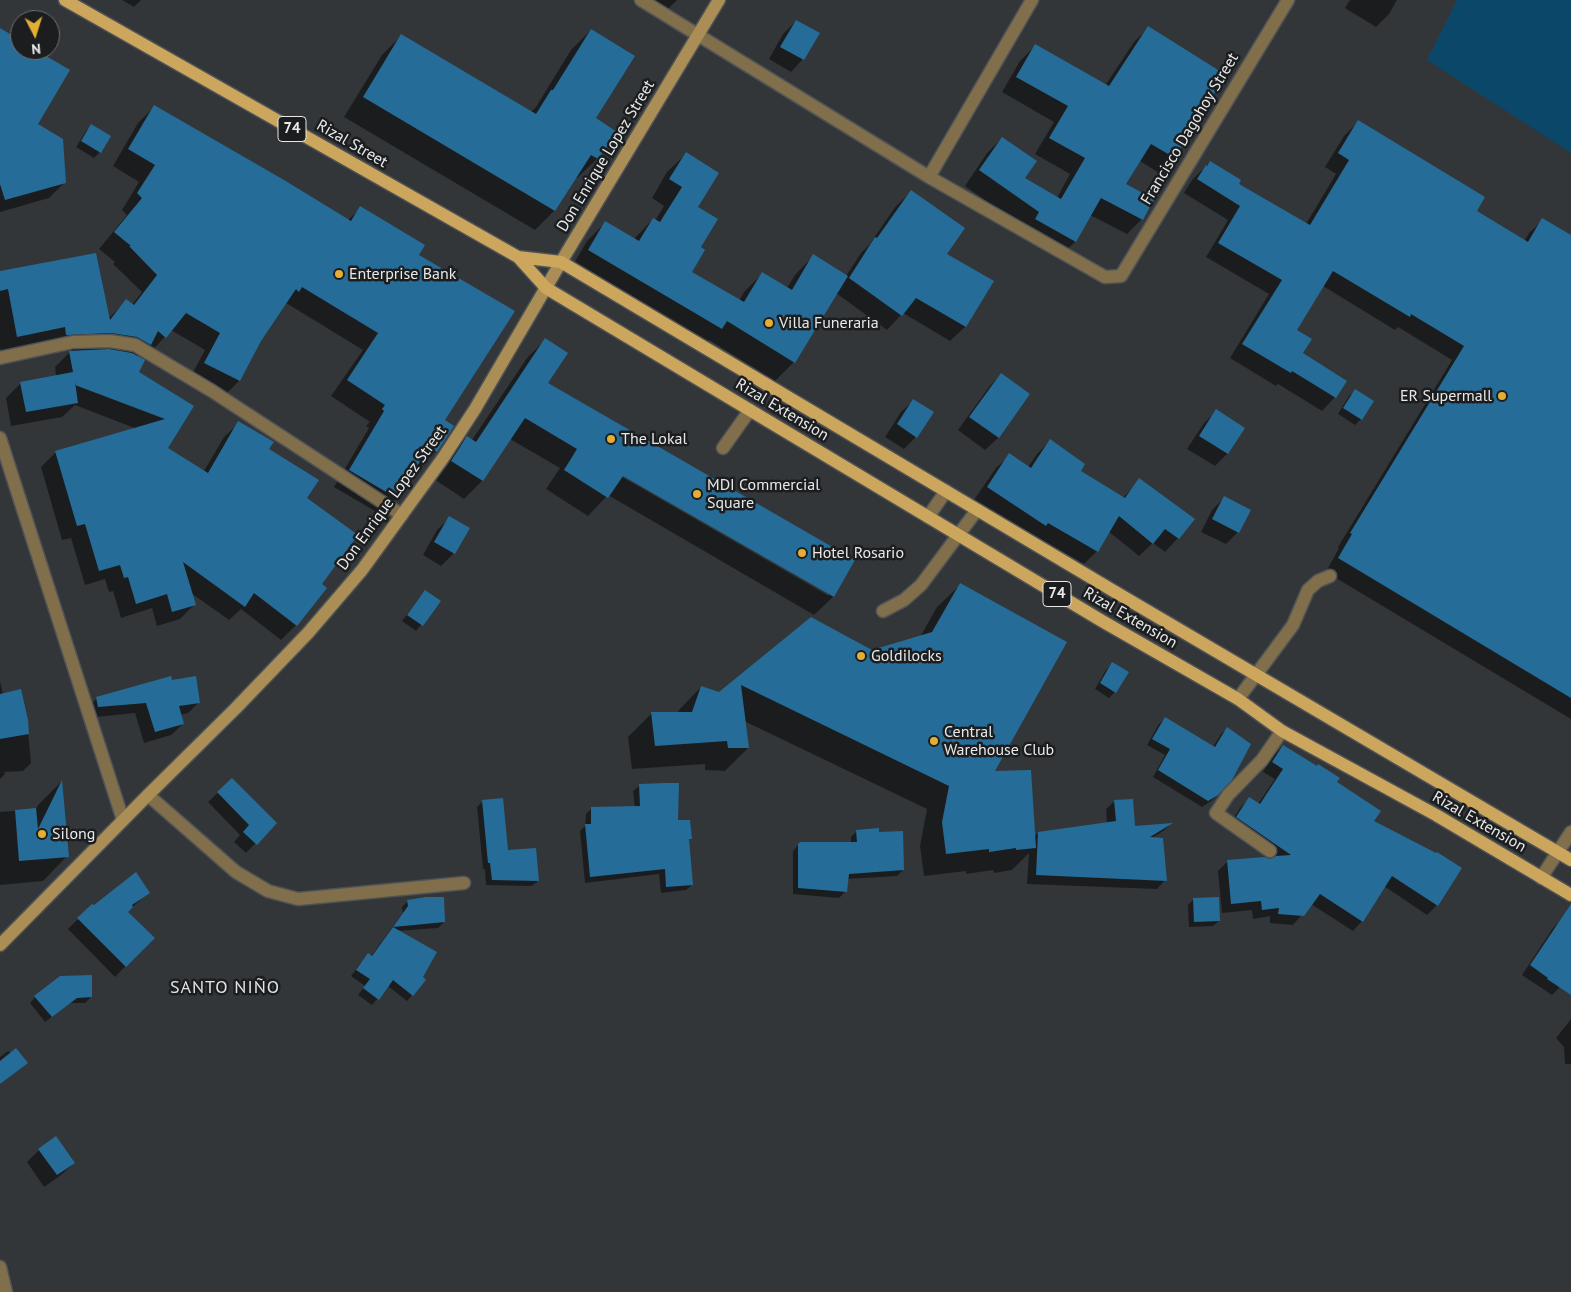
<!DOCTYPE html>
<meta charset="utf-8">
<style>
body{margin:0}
#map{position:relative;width:1571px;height:1292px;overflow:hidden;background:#333639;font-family:"PT Sans",sans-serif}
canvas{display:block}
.north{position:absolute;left:10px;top:10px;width:50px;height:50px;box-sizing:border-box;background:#1c1d1e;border:1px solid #6d6f70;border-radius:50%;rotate:175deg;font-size:14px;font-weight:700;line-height:20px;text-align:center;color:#e7e9ea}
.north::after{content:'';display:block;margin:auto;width:18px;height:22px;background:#e4ae35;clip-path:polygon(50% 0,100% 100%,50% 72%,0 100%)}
</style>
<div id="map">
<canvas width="1571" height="1292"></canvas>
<div class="north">N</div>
</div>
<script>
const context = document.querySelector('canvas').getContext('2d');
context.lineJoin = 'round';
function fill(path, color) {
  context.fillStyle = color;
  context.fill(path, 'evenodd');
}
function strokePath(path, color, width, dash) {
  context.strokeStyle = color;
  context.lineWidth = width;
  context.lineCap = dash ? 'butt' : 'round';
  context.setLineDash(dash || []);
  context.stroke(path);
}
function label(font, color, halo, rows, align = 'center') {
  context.font = font + ' "PT Sans",sans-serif';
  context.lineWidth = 5;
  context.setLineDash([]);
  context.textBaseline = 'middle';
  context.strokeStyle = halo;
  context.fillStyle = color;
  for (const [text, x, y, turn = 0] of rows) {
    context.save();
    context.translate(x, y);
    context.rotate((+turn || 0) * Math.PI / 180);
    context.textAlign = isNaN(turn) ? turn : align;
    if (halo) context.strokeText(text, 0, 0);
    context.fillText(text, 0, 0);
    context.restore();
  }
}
const green = new Path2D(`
 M1457 0H1571V153L1427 60Z`);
const shadow = new Path2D(`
 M122 0H141L134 7Z
 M645 0H677L666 11Z
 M1350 0H1397L1389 14 1376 27 1345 8Z
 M796 21 803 59 791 72 769 59 783 34Z
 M1149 27 1186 139 1174 158 1159 173 1140 161 1125 185 1142 219 1127 234 1090 215 1075 242 1060 256 1025 228 965 186 987 153 1002 138 1023 178 1057 198 1070 174 1035 154 1054 122 1002 92 1020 61 1035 46 1105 86 1134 42Z
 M0 30 20 42V50H34L36 124 65 182 49 198 0 212Z
 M591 30 594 119 615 132 597 159 577 178 575 177 554 211 535 230 344 117 382 55 402 35 531 112 536 107 571 50Z
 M154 107 347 221 361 208 417 255 444 421 436 451 420 467 416 465 397 498 380 514 334 487 369 428 366 426 370 422 331 396 363 350 286 303 260 341 239 381 223 397 189 380 205 350 171 330 149 354 145 350 137 357 138 373 192 407 166 448 204 471 224 437 239 423 268 450 306 498 320 584 325 588 296 625 281 640 241 609 229 620 191 593 195 604 180 619 157 626 152 608 121 618 113 591 109 592 105 579 85 585 71 538 62 540 41 467 56 452 137 429 75 405 62 417 11 426 6 398 21 383 56 376 55 367 72 350 1 353 0 347V273L108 319 126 301 132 305 142 292 113 264 115 262 99 249 127 215 122 210 139 182 113 166 138 123Z
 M1358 122 1475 212 1524 242 1529 233 1543 220 1571 237V719L1326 572 1339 548 1338 547 1452 360 1398 327 1395 330 1323 286 1296 330 1301 354 1335 397 1322 411 1278 384 1276 386 1230 358 1269 294 1206 257 1228 220 1184 193 1192 180 1210 162 1237 184 1306 224 1336 174 1325 167 1344 136Z
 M92 126 100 152 94 158 76 147 86 131Z
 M686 154 696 208 699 248 690 272 739 301 744 292 763 273 787 288 795 275 813 256 846 276 861 253 869 245 896 206 911 192 945 254 992 282 965 327 950 341 903 313 887 330 836 293 794 362 775 381 709 340 702 347 570 270 587 241 605 223 634 239 653 219 655 221 664 206 652 198 667 172Z
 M546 339 547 383 854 561 833 597 814 615 608 495 588 516 546 489 560 468 510 439 482 481 464 499 434 479 449 455 467 437 472 440 527 358ZM618 471 829 593V596L617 474Z
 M1001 374 1029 394 998 438 985 450 958 430 989 387Z
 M1355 391 1361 419 1355 425 1338 414 1349 396Z
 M914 400 916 437 904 449 885 437 901 412Z
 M1217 411 1244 428 1227 454 1215 466 1187 449 1204 423Z
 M1050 441 1079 471 1123 498 1140 480 1193 519 1178 538 1165 552 1153 543 1139 556 1108 531 1097 551 1084 564 1035 536 1032 539 974 500 996 468 1010 455 1028 467 1037 454Z
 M1224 498 1238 532 1226 544 1201 532 1212 510Z
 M450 518 468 529 454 553 441 566 423 555 437 530Z
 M960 585 993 772 1034 837 1038 833 1107 823 1106 809 1115 801 1134 828 1170 825 1163 831 1152 838 1165 880 1157 889 1027 884 1029 853 1012 870 994 873 993 870 966 874V871L924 876 920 846 927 809 744 721 748 748 725 771 705 770V764L632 769 628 737 651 714H677L679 710 701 687 719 693 811 619 872 652 920 637 937 607Z
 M420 597 440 602 416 631 402 621Z
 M1112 664 1115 692 1109 698 1095 689 1106 670Z
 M0 681 3 694 27 720 31 763 23 771 4 772 5 774 0 779Z
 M171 681 199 702 188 713 180 715 183 724 171 735 144 743 135 713 87 718 86 710 97 698Z
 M1165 719 1213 747 1221 734 1227 729 1217 795 1211 801 1202 807 1153 777 1165 755 1147 745 1159 724Z
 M1283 746 1335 782 1373 821 1461 869 1437 905 1427 915 1384 886 1362 921 1353 931 1311 904 1293 925 1270 923V916L1253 919 1252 910 1222 913 1218 871 1227 862 1270 860 1274 859 1228 827 1240 808 1249 799 1258 804 1275 779 1263 772 1273 756Z
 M232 779 275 823 246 853 234 842 240 835 208 802Z
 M61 782 67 856 43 881 0 885V812L36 809 38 805Z
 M639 786 677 822 690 839 688 841 692 885 686 890 661 893 659 874 585 883 580 831 585 826 586 814 592 808H635L633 791Z
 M483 801 507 851 538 881 532 886 486 885 485 869H483L477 807Z
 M857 831 878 833 903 870 897 876 847 879 845 892 839 898 793 894V851L800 843H851V837Z
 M149 892 127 912 153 938 115 977 68 929 92 905 93 907Z
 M1194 899 1219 921 1213 926 1189 927 1188 905Z
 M408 901 444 922 438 928 397 931 412 995 407 1001 388 986 372 1005 358 995 365 986 351 976 368 954 371 956 403 913 402 907Z
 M1562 919 1571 924V969L1561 986 1552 995 1522 975 1553 928Z
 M35 997H91L85 1003H70L45 1022 30 1003Z
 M1571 1019V1064H1565L1564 1047 1556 1038Z
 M8 1051 26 1063 0 1084V1057Z
 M39 1150 74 1163 61 1175 44 1187 27 1162Z`);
const building = new Path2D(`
 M796 20 820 33 804 60 780 47Z
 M1148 26 1226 75 1186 137 1187 138 1175 158 1151 144 1126 184 1154 199 1143 220 1101 198 1076 242 1035 219 1039 212 979 170 1002 137 1037 161 1025 178 1061 199 1085 158 1049 138 1068 106 1016 77 1035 44 1109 86Z
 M0 28 20 40V50H36L70 70 38 124 63 139 66 183 5 200 0 184Z
 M591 29 635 56 596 118 617 132 598 159 591 155 555 211 363 97 401 34 536 114 551 90H553Z
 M154 105 284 180 351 221 360 206 425 245 419 255 515 311 445 420 454 426 437 452 429 446 398 499 349 470 384 411 382 409 385 405 347 380 378 333 302 287 299 292 296 289 261 341 240 381 204 363 220 333 186 313 166 338 158 331 151 345 137 337 111 333 66 335 65 327 17 337 8 289 0 291V271L96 253 110 320 126 299 134 305 157 275 129 246H131L114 232 142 198 137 193 155 165 128 149Z
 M1358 120 1485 197 1477 211 1528 242 1542 218 1571 235V698L1338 558 1352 534 1350 533 1464 346 1411 314 1410 317 1333 271 1297 330 1312 339 1303 353 1347 381 1336 398 1292 371 1291 373 1242 344 1282 280 1218 243 1240 206 1197 179 1206 165 1207 166 1210 161 1241 180 1239 184 1310 225 1349 160 1338 153Z
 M91 124 111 136 101 153 81 141Z
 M686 152 719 173 698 207 718 219 701 247 705 250 692 272 744 302 762 272 792 290 813 254 848 276 795 363 727 321 722 329 588 250 605 221 639 241 653 218 660 222 682 187 669 179Z
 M911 190 965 228 947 254 994 281 966 327 916 298 902 316 849 278 875 237 877 238Z
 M545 338 568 353 548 383 855 560 834 597 623 476 608 498 564 470 577 449 525 418 483 481 451 461 467 436 476 442Z
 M109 349 132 353 145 360 139 372 194 406 168 448 208 473 238 421 274 442 269 449 319 480 307 498 358 535 322 584 327 588 297 626 254 593 245 607 183 562 196 605 172 612 167 594 136 604 128 577 124 578 120 565 99 571 85 524 77 526 55 451 165 419 75 385V382L78 403 26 412 20 382 73 372 69 351Z
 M1001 373 1030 394 999 438 969 417Z
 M1355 389 1374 401 1362 420 1343 408Z
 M913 399 934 412 917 438 897 424Z
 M1216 409 1245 428 1228 454 1199 436Z
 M1050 439 1085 464 1081 471 1125 498 1139 478 1195 519 1179 539 1165 529 1153 544 1119 516 1098 552 1048 523 1046 526 987 487 1009 453 1031 468Z
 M1224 496 1251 510 1239 533 1212 519Z
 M449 516 470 528 455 554 434 542Z
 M960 583 1067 642 995 771 1031 770 1036 848 1016 850V848L989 852V849L946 854 942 822 949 786 741 685 749 748H728L727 741 655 746 651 712H692L701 686 719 692 811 617 872 650 932 632Z
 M425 590 441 601 423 626 407 615Z
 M1112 662 1129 672 1116 693 1100 683Z
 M171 676 172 680 196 676 200 703 179 706 184 724 155 732 146 703 98 707 96 697Z
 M21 689 28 720 29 734 0 739V694Z
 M1165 717 1215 747 1227 727 1251 744 1232 780 1218 795 1208 801 1158 770 1170 749 1152 739Z
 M1283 745 1317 766 1318 764 1340 778 1337 782 1381 811 1374 821 1436 853 1437 852 1462 868 1438 906 1392 876 1363 922 1320 894 1304 916 1278 914 1279 908 1262 910 1261 901 1231 904 1227 860 1264 857 1270 859 1276 856 1291 855 1236 817 1249 797 1260 804 1283 769 1272 762Z
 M232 778 277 823 257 845 243 832 249 825 217 792Z
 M62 780 69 857 19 861 15 810 36 808 38 829Z
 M665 783H679L678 820H690L692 839H689L693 885 666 887 665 869 590 877 585 824H591V807L640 806 639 784Z
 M503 798 508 850 536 848 539 881 492 880 490 863H488L482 800Z
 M1133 799 1135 826 1173 823 1150 837 1163 838 1167 881 1036 875 1038 832 1116 821 1114 800Z
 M879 828V832L903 831 904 870 849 874 847 892 798 888V844L800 842H857L856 830Z
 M136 872 150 893 132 905 133 907 128 912 155 938 126 967 77 918 92 904 94 905Z
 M426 897H444L445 922 393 927 408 906 407 900Z
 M1219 897 1220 921 1194 922 1193 898Z
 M1571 904V995L1547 979 1548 978 1530 965Z
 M393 927 437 952 423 977 426 980 413 996 393 980 379 1000 363 988 370 979 356 970 368 953 372 956Z
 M92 975V997L77 998 52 1017 34 996 60 976Z
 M16 1048 28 1063 0 1084V1061Z
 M56 1136 75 1163 57 1175 38 1149Z`);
const lane = new Path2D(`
 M723 448 750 410
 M928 517 946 491
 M883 611 904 600 921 585 977 510
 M1238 699 1293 625 1308 590 1318 581 1330 576
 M1541 878 1571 832`);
const street = new Path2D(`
 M641 0 929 177 1105 277 1121 276 1288 0
 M929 177 1032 0
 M0 358 73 342 110 341 135 345 212 391 402 515
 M0 438 123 820
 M148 795 236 872 268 891 298 899 464 883
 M1270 851 1216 813 1228 795 1262 760 1282 731
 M0 1267 6 1292`);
const secondary = new Path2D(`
 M0 945 148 795 236 708 308 633 362 570 443 458 475 409 561 262 719 0`);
const primary = new Path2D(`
 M65 0 518 257 546 288 1102 621 1238 699 1282 731 1436 815 1571 895
 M518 257 561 262 1117 593 1571 860`);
const markers = [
 [339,274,5,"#e4ae35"],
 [769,323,5,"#e4ae35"],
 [1502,396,5,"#e4ae35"],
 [611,439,5,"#e4ae35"],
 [697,494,5,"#e4ae35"],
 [802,553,5,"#e4ae35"],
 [861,656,5,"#e4ae35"],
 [934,741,5,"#e4ae35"],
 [42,834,5,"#e4ae35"]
];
const shields = [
 [292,129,28],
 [1057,594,28]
];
const shieldNames = [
 ["74",292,129],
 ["74",1057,594]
];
const streetNames = [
 ["Francisco Dagohoy Street",1190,129,-59],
 ["Rizal Street",352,144,30],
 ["Don Enrique Lopez Street",606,156,-59],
 ["Rizal Extension",782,410,31],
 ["Don Enrique Lopez Street",392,498,-54],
 ["Rizal Extension",1130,618,30],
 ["Rizal Extension",1479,822,30]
];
const poiNames = [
 ["Enterprise Bank",349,274],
 ["Villa Funeraria",779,323],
 ["ER Supermall",1492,396,"right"],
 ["The Lokal",621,439],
 ["MDI Commercial",707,485],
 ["Square",707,503],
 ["Hotel Rosario",812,553],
 ["Goldilocks",871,656],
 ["Central",944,732],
 ["Warehouse Club",944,750],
 ["Silong",52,834]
];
const neighbourhoodNames = [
 ["SANTO NIÑO",225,988]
];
fill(green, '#0a4768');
fill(shadow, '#0007');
fill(building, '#256d98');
strokePath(lane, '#505355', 15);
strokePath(street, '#505355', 15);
strokePath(secondary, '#505355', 15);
strokePath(primary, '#505355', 15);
strokePath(lane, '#816f4c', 12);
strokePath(street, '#816f4c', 12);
strokePath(secondary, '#ab8e56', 12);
strokePath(primary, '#cca65c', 12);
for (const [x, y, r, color] of markers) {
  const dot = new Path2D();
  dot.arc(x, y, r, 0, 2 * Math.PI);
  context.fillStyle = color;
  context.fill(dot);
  strokePath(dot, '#1c1d1e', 2);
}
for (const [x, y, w] of shields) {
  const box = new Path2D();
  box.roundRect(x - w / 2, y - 12.5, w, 25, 4);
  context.fillStyle = '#1c1d1e';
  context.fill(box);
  strokePath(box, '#e7e9ea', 1);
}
label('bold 15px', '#e7e9ea', null, shieldNames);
label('16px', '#e7e9ea', '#1c1d1e', streetNames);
label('16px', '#e7e9ea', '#1c1d1e', poiNames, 'left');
context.letterSpacing = '1px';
label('18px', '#e0e4e8', '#1c1d1e', neighbourhoodNames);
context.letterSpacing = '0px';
</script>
